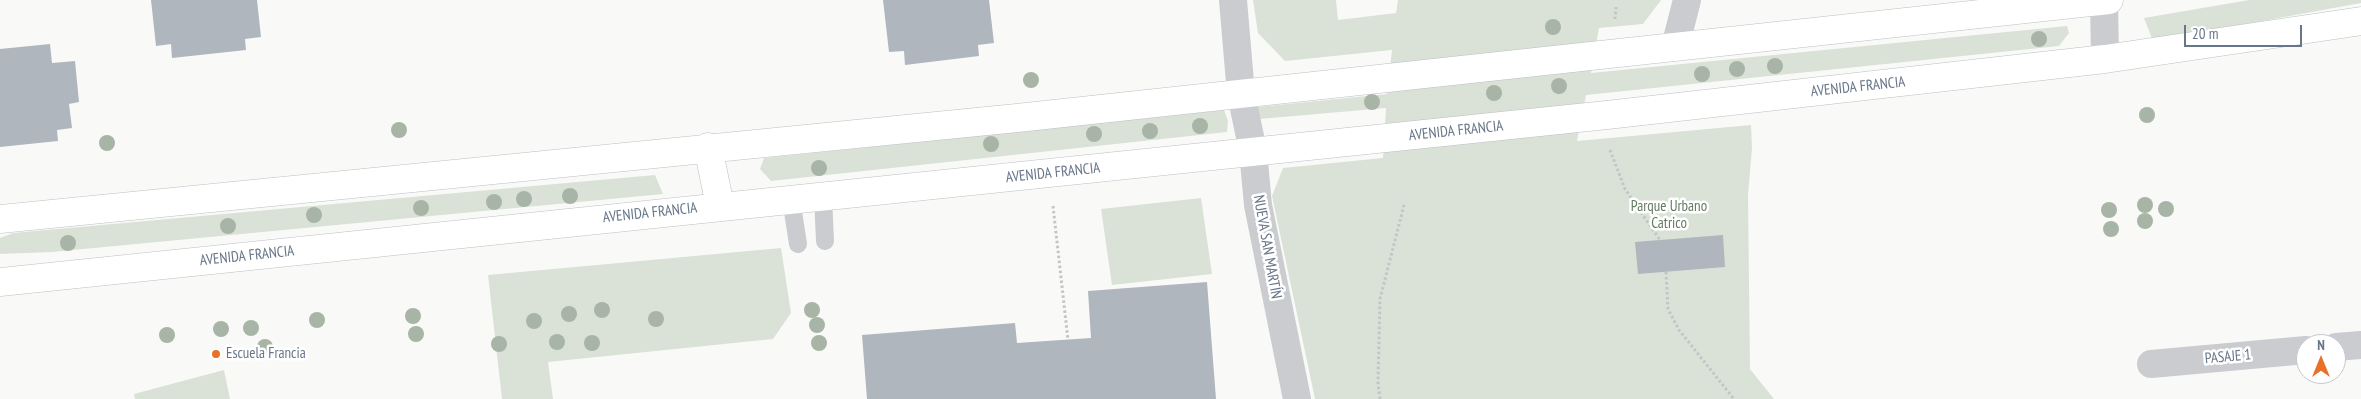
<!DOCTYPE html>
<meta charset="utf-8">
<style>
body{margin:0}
#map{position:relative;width:2361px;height:399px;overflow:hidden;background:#f9faf7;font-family:"PT Sans Narrow",sans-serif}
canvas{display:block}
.north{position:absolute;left:2296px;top:334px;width:50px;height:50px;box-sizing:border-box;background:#fff;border:1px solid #c3c8d0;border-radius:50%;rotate:0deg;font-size:14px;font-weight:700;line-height:20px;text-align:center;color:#687689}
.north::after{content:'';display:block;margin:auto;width:18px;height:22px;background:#e87029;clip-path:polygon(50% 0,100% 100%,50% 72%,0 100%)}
.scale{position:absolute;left:2184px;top:25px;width:118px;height:22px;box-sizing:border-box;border:2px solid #687689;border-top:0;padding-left:6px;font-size:15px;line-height:18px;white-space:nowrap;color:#687689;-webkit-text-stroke:4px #fff;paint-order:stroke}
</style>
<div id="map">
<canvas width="2361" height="399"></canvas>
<div class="north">N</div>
<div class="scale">20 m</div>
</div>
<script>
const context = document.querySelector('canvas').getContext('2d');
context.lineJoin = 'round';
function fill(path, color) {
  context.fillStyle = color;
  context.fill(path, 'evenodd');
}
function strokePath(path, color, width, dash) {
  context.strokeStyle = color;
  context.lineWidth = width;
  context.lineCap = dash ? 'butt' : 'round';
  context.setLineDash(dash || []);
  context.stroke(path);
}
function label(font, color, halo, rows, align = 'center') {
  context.font = font + ' "PT Sans Narrow",sans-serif';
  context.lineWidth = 5;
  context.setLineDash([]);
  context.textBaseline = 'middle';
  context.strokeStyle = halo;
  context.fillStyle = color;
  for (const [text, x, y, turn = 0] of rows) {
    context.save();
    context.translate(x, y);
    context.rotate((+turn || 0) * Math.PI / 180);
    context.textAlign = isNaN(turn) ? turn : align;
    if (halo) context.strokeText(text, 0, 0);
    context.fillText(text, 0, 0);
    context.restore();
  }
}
const green = new Path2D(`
 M1253 0H1336L1338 20 1396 13 1398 0H1661L1643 24 1599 28 1591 73 2067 26 2069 33 2059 46 1586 95 1577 141 1751 125 1752 148 1748 195 1750 369 1774 399H1315L1272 196 1283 168 1383 158 1386 108 1260 119 1257 107 1387 94 1392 50 1285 61 1258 33Z
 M2249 0H2361V3L2153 41 2144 18Z
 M1224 110 1228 121 1227 132 771 181 760 169 764 158Z
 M655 175 663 194 52 252 0 254V238L13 233Z
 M1201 198 1212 274 1112 285 1101 209Z
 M781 248 791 313 773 339 548 362 553 399H502L488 275Z
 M224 370 230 399H135L134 394Z`);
const building = new Path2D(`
 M151 0H257L261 37 245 39 246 50 172 58 171 44 156 46Z
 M883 0H989L994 43 978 45 979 56 905 65 904 51 889 52Z
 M50 44 52 63 75 61 79 102 69 104 72 128 57 130 58 141 0 147V49Z
 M1723 235 1725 267 1638 274 1635 242Z
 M1207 282 1216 399H867L862 335 1015 323 1017 343 1091 338 1088 291Z`);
const path = new Path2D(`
 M1615 19 1616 7
 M1610 150 1625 189 1660 240
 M1053 206 1068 340
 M1666 272 1668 309 1679 330 1734 399
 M1380 399 1378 383 1380 299 1404 205`);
const service = new Path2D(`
 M823 196 825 241
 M791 199 798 244`);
const minor = new Path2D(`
 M2104 0 2105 59
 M1675 47 1687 0
 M2336 347 2361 345
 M2151 364 2306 350`);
const tertiary = new Path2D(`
 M1233 0 1241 94 1253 151 1258 205 1297 399`);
const primary = new Path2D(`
 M708 147 720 206
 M0 219 1017 118 2109 0
 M0 282 1607 115 2105 59 2361 21`);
const trees = [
 [1553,27],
 [2039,39],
 [1775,66],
 [1737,69],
 [1702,74],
 [1031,80],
 [1559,86],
 [1494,93],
 [1372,102],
 [2147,115],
 [1200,126],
 [399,130],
 [1150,131],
 [1094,134],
 [107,143],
 [991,144],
 [819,168],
 [570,196],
 [524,199],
 [494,202],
 [2145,205],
 [421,208],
 [2166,209],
 [2109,210],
 [314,215],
 [2145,221],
 [228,226],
 [2111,229],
 [68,243],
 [602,310],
 [812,310],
 [569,314],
 [413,316],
 [656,319],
 [317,320],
 [534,321],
 [817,325],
 [251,328],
 [221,329],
 [416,334],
 [167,335],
 [557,342],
 [592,343],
 [819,343],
 [499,344],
 [265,347]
];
const markers = [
 [216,354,5,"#e87029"]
];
const streetNames = [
 ["AVENIDA FRANCIA",1858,87,-6],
 ["AVENIDA FRANCIA",1456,131,-6],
 ["AVENIDA FRANCIA",1053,173,-6],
 ["AVENIDA FRANCIA",650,213,-6],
 ["NUEVA SAN MARTÍN",1267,247,80],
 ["AVENIDA FRANCIA",247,256,-6],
 ["PASAJE 1",2228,357,-5]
];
const parkNames = [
 ["Parque Urbano",1669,207],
 ["Catrico",1669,224]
];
const poiNames = [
 ["Escuela Francia",226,354]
];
fill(green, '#dae2d8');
fill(building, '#afb6bd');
strokePath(primary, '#bcbfc4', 29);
strokePath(path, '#c3c4c7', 3, [2.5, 2.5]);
strokePath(service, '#caccd0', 18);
strokePath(minor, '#caccd0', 28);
strokePath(tertiary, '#caccd0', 28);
strokePath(primary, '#fff', 28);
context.fillStyle = '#a8b4a6';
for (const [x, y] of trees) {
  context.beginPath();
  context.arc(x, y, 8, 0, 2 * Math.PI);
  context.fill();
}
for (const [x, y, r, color] of markers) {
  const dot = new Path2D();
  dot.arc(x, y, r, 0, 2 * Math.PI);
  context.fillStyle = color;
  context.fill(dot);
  strokePath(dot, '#fff', 2);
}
label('15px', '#687689', '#fff', streetNames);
label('15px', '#657a63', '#fff', parkNames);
label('15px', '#687689', '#fff', poiNames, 'left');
</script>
